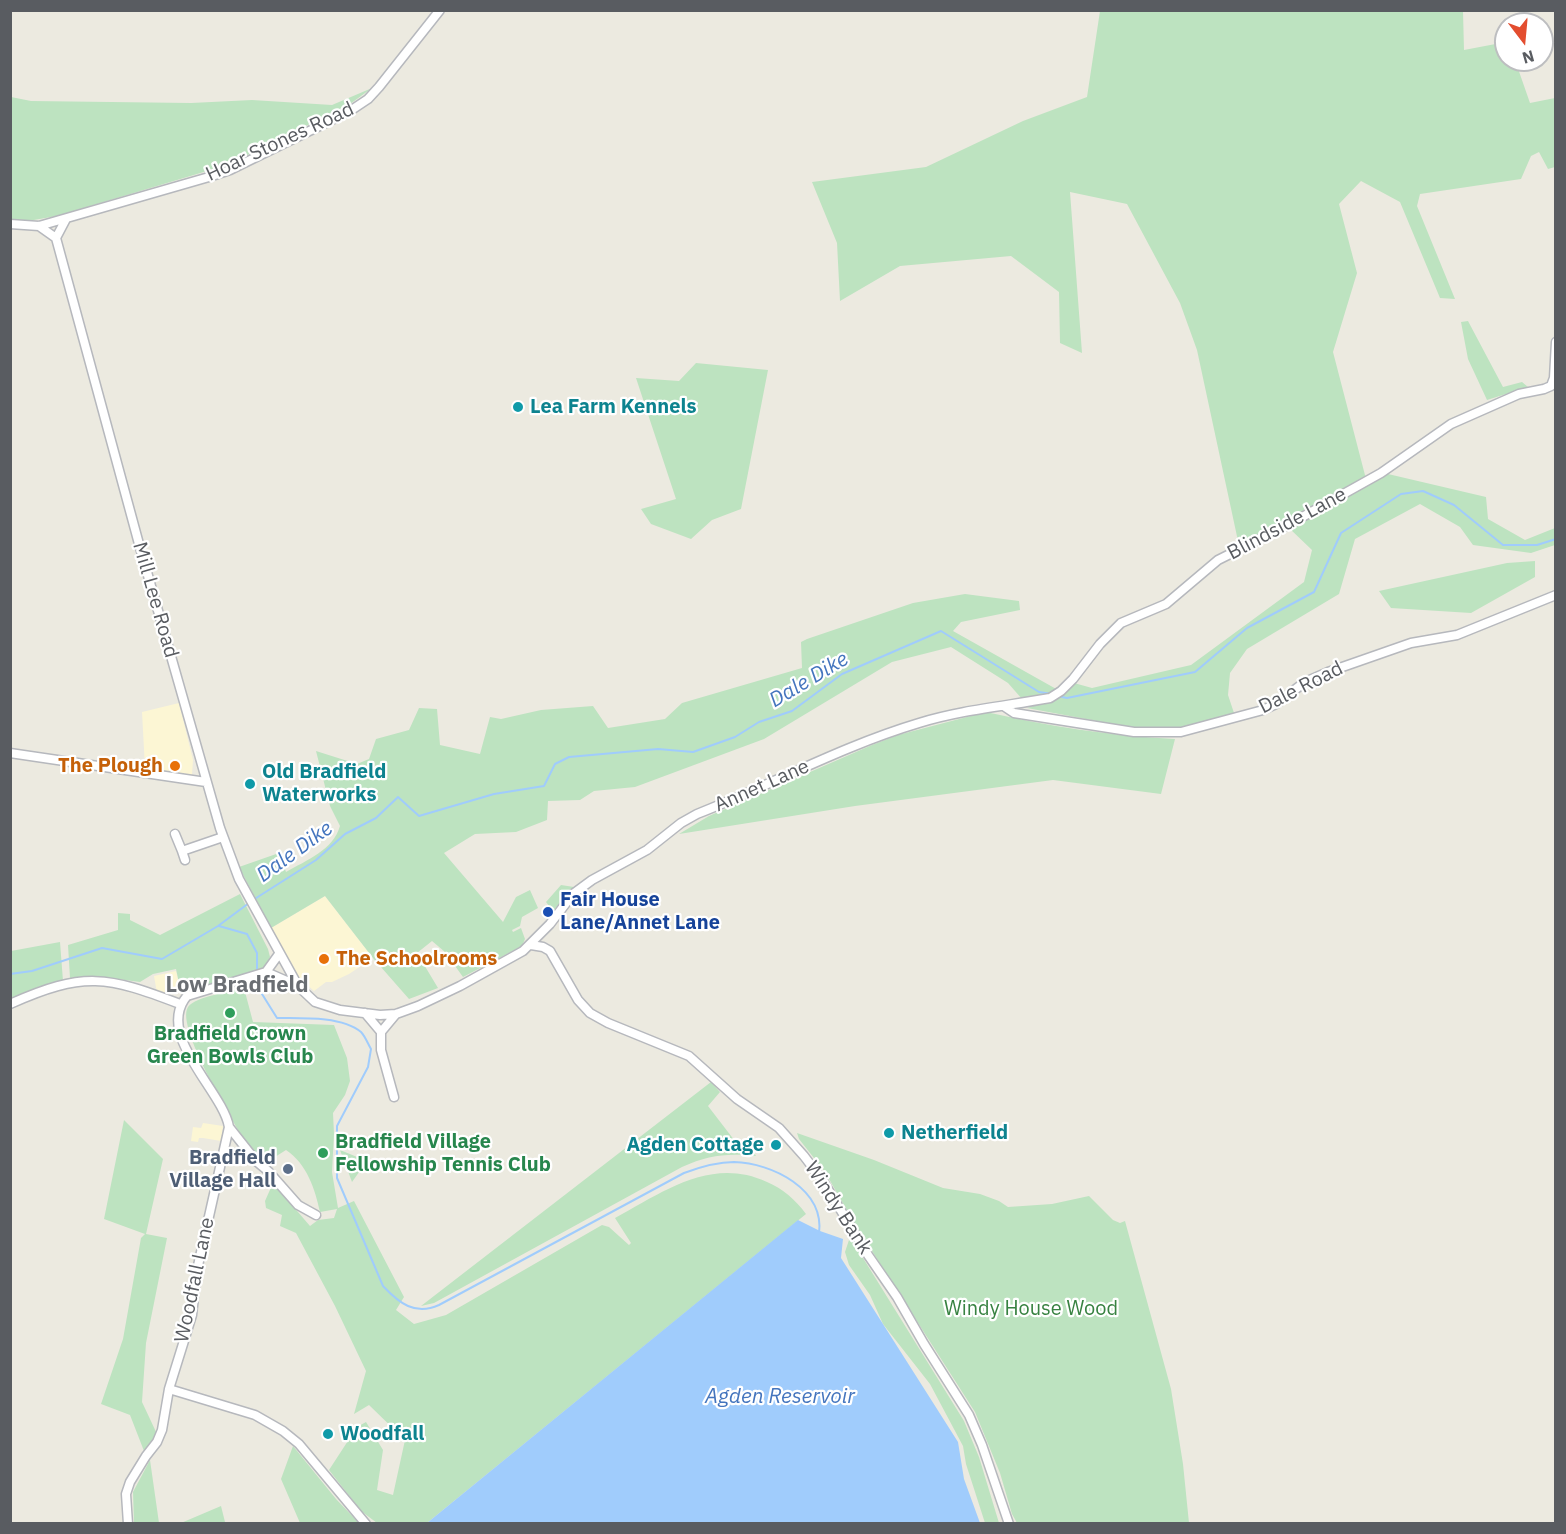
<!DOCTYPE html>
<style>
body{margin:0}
#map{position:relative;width:1566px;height:1534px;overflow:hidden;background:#eceae0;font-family:"IBM Plex Sans",sans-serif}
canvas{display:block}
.frame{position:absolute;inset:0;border:12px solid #595c61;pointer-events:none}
.north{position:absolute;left:1494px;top:12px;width:60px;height:60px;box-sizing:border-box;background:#fff;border:2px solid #bdbec0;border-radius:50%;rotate:164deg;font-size:16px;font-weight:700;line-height:24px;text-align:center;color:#595c61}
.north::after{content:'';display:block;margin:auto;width:21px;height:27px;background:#e34d2f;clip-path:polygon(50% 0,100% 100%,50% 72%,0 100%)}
</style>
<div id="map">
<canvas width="1566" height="1534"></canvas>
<div class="frame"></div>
<div class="north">N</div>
</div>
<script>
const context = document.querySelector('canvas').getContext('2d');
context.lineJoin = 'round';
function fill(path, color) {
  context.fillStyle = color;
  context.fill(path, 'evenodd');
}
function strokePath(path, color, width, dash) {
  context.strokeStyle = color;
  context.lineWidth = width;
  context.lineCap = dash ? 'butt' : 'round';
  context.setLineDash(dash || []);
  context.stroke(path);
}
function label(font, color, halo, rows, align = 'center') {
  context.font = font + ' "IBM Plex Sans",sans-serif';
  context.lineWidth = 4.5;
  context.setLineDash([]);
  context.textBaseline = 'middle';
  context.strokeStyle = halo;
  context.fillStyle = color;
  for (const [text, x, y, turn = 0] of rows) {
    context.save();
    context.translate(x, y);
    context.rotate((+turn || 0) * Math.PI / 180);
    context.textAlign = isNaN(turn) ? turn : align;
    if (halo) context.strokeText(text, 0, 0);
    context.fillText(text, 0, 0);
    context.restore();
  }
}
const commercial = new Path2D(`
 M179 703 193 760 192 775 145 768 142 712Z
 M325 896 373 958 349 974 332 982H326L314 991 294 973 271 928Z
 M176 971 181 992 157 993 154 976Z
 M203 1123 223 1126 221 1141 203 1138H199L198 1142 191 1141 193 1127 201 1128Z`);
const green = new Path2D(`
 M1100 11H1463L1464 50 1506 42V60H1515L1530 103 1555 98V167L1548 169 1539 152 1531 156 1521 179 1420 194 1417 206 1455 299 1440 298 1400 202 1361 181 1339 204 1357 273 1333 352 1366 479 1249 542 1238 541 1197 350 1180 303 1127 204 1070 192 1082 353 1060 343 1059 292 1011 256 900 266 840 301 837 243 812 182 926 167 1023 121 1087 97Z
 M372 88 350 104 227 165 57 216 28 221 11 219V97L31 101 191 103 252 100 332 105Z
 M1468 321 1503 387 1522 382 1528 387 1487 400 1468 359 1461 322Z
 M696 363 768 370 741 509 712 520 691 539 651 524 641 509 676 499 636 378 679 381Z
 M1388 474 1486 497 1488 519 1525 540 1555 528V545L1531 553 1473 545 1460 527 1420 504 1355 539 1339 594 1247 649 1230 673 1228 695 1235 716 1182 728H1134L1027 708 1054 700 1074 683 1092 688 1191 665 1304 582 1312 550 1289 528Z
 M1535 561V577L1471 613 1391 608 1379 591 1507 563Z
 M965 594 1019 601 1020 610 961 622 953 631 1058 690 1048 696 1022 699 1008 683 951 647 892 662 764 739 635 787 594 791 580 800 548 801 547 820 516 832 475 834 444 853 503 922 516 897 530 890 538 908 522 917 520 926 512 930 513 932 521 928 525 939 522 946 463 977 445 952 432 941 417 953 438 988 409 999 373 958 325 896 271 928 239 867 279 853 286 872C307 860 333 850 340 826L330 806 316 751 357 764 369 759 376 739 409 730 419 708 437 709 440 745 480 754 490 717 501 719 541 710 593 706 608 728 665 719 682 703 802 668 801 642 807 639 913 603Z
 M986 712C1048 726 1111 736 1175 739L1161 794 1053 780 855 806 679 834 709 816 872 745 898 735Z
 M561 885 574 887 553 911 546 902Z
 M240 894 268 949 270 957 264 969 181 992 176 969 153 974 140 982 94 976 70 978 68 945 118 930V913L130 914V920L160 935Z
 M60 942 63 981 38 987 11 1000V951Z
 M244 988 253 1022 334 1025 347 1058 350 1081 345 1095 333 1113 334 1134 332 1172 338 1208 354 1201 404 1297 396 1310 414 1324 446 1315 602 1225 609 1227 629 1245 631 1243 615 1218C663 1192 711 1156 767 1182 783 1189 795 1199 806 1214L427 1523H377L361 1511 329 1470 357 1427 366 1422 383 1450 377 1490 393 1495 405 1440 369 1405 354 1414 366 1371 335 1306 296 1233 280 1226 282 1215 266 1208 265 1201 273 1183 310 1226 318 1220 334 1218 337 1209 320 1212C315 1189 307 1164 286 1150L264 1164 256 1160C242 1136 174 1028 188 1007 196 996 231 992 244 988Z
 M711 1082 720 1092 708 1106 738 1145 752 1149 756 1156C727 1153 709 1155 682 1167L434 1303 421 1306Z
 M124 1120 163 1159 146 1234 167 1238 146 1343 142 1402 157 1434 144 1451 130 1415 101 1404 123 1339 141 1238 145 1234 104 1219Z
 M797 1133 874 1160 943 1188 980 1194 999 1201 1008 1207 1052 1204 1089 1196 1113 1220 1120 1223 1125 1221 1171 1389 1183 1464 1189 1523H1017L1012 1514 1000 1473 975 1412 856 1226 825 1172 799 1139Z
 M340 1150 367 1161 352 1182Z
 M850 1237 964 1421 979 1457 999 1523H985L966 1464 963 1446 930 1384 883 1324 870 1295 849 1265 845 1252Z
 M293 1446 336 1499 359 1523H300L281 1479Z
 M150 1460 159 1523H134L133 1492Z
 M221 1506 225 1522 224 1523H181Z`);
const water = new Path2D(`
 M798 1220 820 1231 843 1239 841 1258 958 1442 964 1479 980 1523H427Z`);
const stream = new Path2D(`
 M1057 696 1067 698 1195 672 1247 628 1314 592 1341 533 1401 494 1423 491 1454 505 1503 545H1537L1556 539
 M253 900 316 860 345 834 376 818 398 797 419 816 494 794 544 786 555 764 569 757 658 749 693 752 735 737 759 722 792 711 842 674 941 631 1039 692 1052 694
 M219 926 247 934 257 953V972
 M10 974 32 971 102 948 162 959 218 926 249 903
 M257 978V986L277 1018C301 1018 342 1016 361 1032 365 1036 368 1044 371 1049L368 1067 337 1126V1178L383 1286C399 1303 415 1316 439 1305L684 1173C700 1167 716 1162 734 1162 772 1163 825 1189 819 1234`);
const minor = new Path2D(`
 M66 219 56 238 139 544 220 828 239 879 298 986 315 1002 340 1010 380 1015 396 1014 418 1006 460 986 523 951 550 924 573 894 592 880 647 850 681 823 697 814C771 785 842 746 919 723 961 710 1006 706 1050 698L1061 691 1073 679 1100 644 1121 623 1166 604 1218 560 1288 525 1381 473 1451 424 1519 394 1544 389 1551 386 1554 378 1556 342
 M10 224 39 226 209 177 230 170 350 111 368 99 379 87 440 10
 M39 226 56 238
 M1005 707 1014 713 1134 732H1181L1263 710 1276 704 1305 682 1328 672 1411 643 1457 635 1556 595
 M10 753 206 782
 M175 834 182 851
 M185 860 182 851 223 837
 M531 945 543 947 550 951 578 1000 590 1013 608 1023 689 1056 737 1099 779 1128 804 1156 823 1181 868 1255 897 1297 924 1344 969 1415 982 1445 1009 1524
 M266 972 298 986
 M10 1004C84 971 107 976 180 1004
 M365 1013 381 1032V1050L394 1097
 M381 1032 396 1014
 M229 1127 256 1161 268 1171 298 1205 316 1215
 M169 1389 255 1415 283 1431 299 1444 366 1524
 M128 1524 126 1494 130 1482 146 1456 157 1442 162 1430 169 1389 192 1315 197 1270 229 1127C223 1091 154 1035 187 996L266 972 279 954`);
const markers = [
 [518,407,6,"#0f9aa8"],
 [175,766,6,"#e8710a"],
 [250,784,6,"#0f9aa8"],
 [548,912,6,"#1a4fb4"],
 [324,959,6,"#e8710a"],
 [230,1013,6,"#2e9e5b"],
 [889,1133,6,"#0f9aa8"],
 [776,1145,6,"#0f9aa8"],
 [323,1153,6,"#2e9e5b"],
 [288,1169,6,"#5c6f8a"],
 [328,1434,6,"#0f9aa8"]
];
const streetNames = [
 ["Hoar Stones Road",280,142,-25],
 ["Blindside Lane",1287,524,-28],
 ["Mill Lee Road",155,600,74],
 ["Dale Road",1301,688,-27],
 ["Annet Lane",762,786,-24],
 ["Windy Bank",838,1208,57],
 ["Woodfall Lane",195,1280,-78]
];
const cultureNames = [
 ["Lea Farm Kennels",530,407],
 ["Old Bradfield",262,772],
 ["Waterworks",262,795],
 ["Netherfield",901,1133],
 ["Agden Cottage",764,1145,"right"],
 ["Woodfall",340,1434]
];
const foodNames = [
 ["The Plough",163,766],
 ["The Schoolrooms",336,959,"left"]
];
const transitNames = [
 ["Fair House",560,900],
 ["Lane/Annet Lane",560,923]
];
const leisureNames = [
 ["Bradfield Crown",230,1034],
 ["Green Bowls Club",230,1057],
 ["Bradfield Village",335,1142,"left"],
 ["Fellowship Tennis Club",335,1165,"left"]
];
const serviceNames = [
 ["Bradfield",276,1158],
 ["Village Hall",276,1181]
];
const parkNames = [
 ["Windy House Wood",1031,1309]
];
const waterNames = [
 ["Dale Dike",809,680,-31],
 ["Dale Dike",295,852,-36],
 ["Agden Reservoir",780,1397]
];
const quarterNames = [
 ["Low Bradfield",237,986]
];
fill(commercial, '#fcf6d4');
fill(green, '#bde3c0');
fill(water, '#a0ccfc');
strokePath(stream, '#a0ccfc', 2);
strokePath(minor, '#b6b8bd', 11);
strokePath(minor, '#fff', 8);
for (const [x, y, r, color] of markers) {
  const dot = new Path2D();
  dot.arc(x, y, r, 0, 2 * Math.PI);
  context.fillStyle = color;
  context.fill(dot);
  strokePath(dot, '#fff', 2);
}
label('20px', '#595c61', '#fff', streetNames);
label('bold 20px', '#0d838f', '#fff', cultureNames, 'left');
label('bold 20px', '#c56008', '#fff', foodNames, 'right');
label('bold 20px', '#164399', '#fff', transitNames, 'left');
label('bold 20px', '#27864d', '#fff', leisureNames);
label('bold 20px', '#4e5e75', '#fff', serviceNames, 'right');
label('20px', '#378241', '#fff', parkNames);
label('italic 21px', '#4475be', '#fff', waterNames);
label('bold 22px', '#6a6e73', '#fff', quarterNames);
</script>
